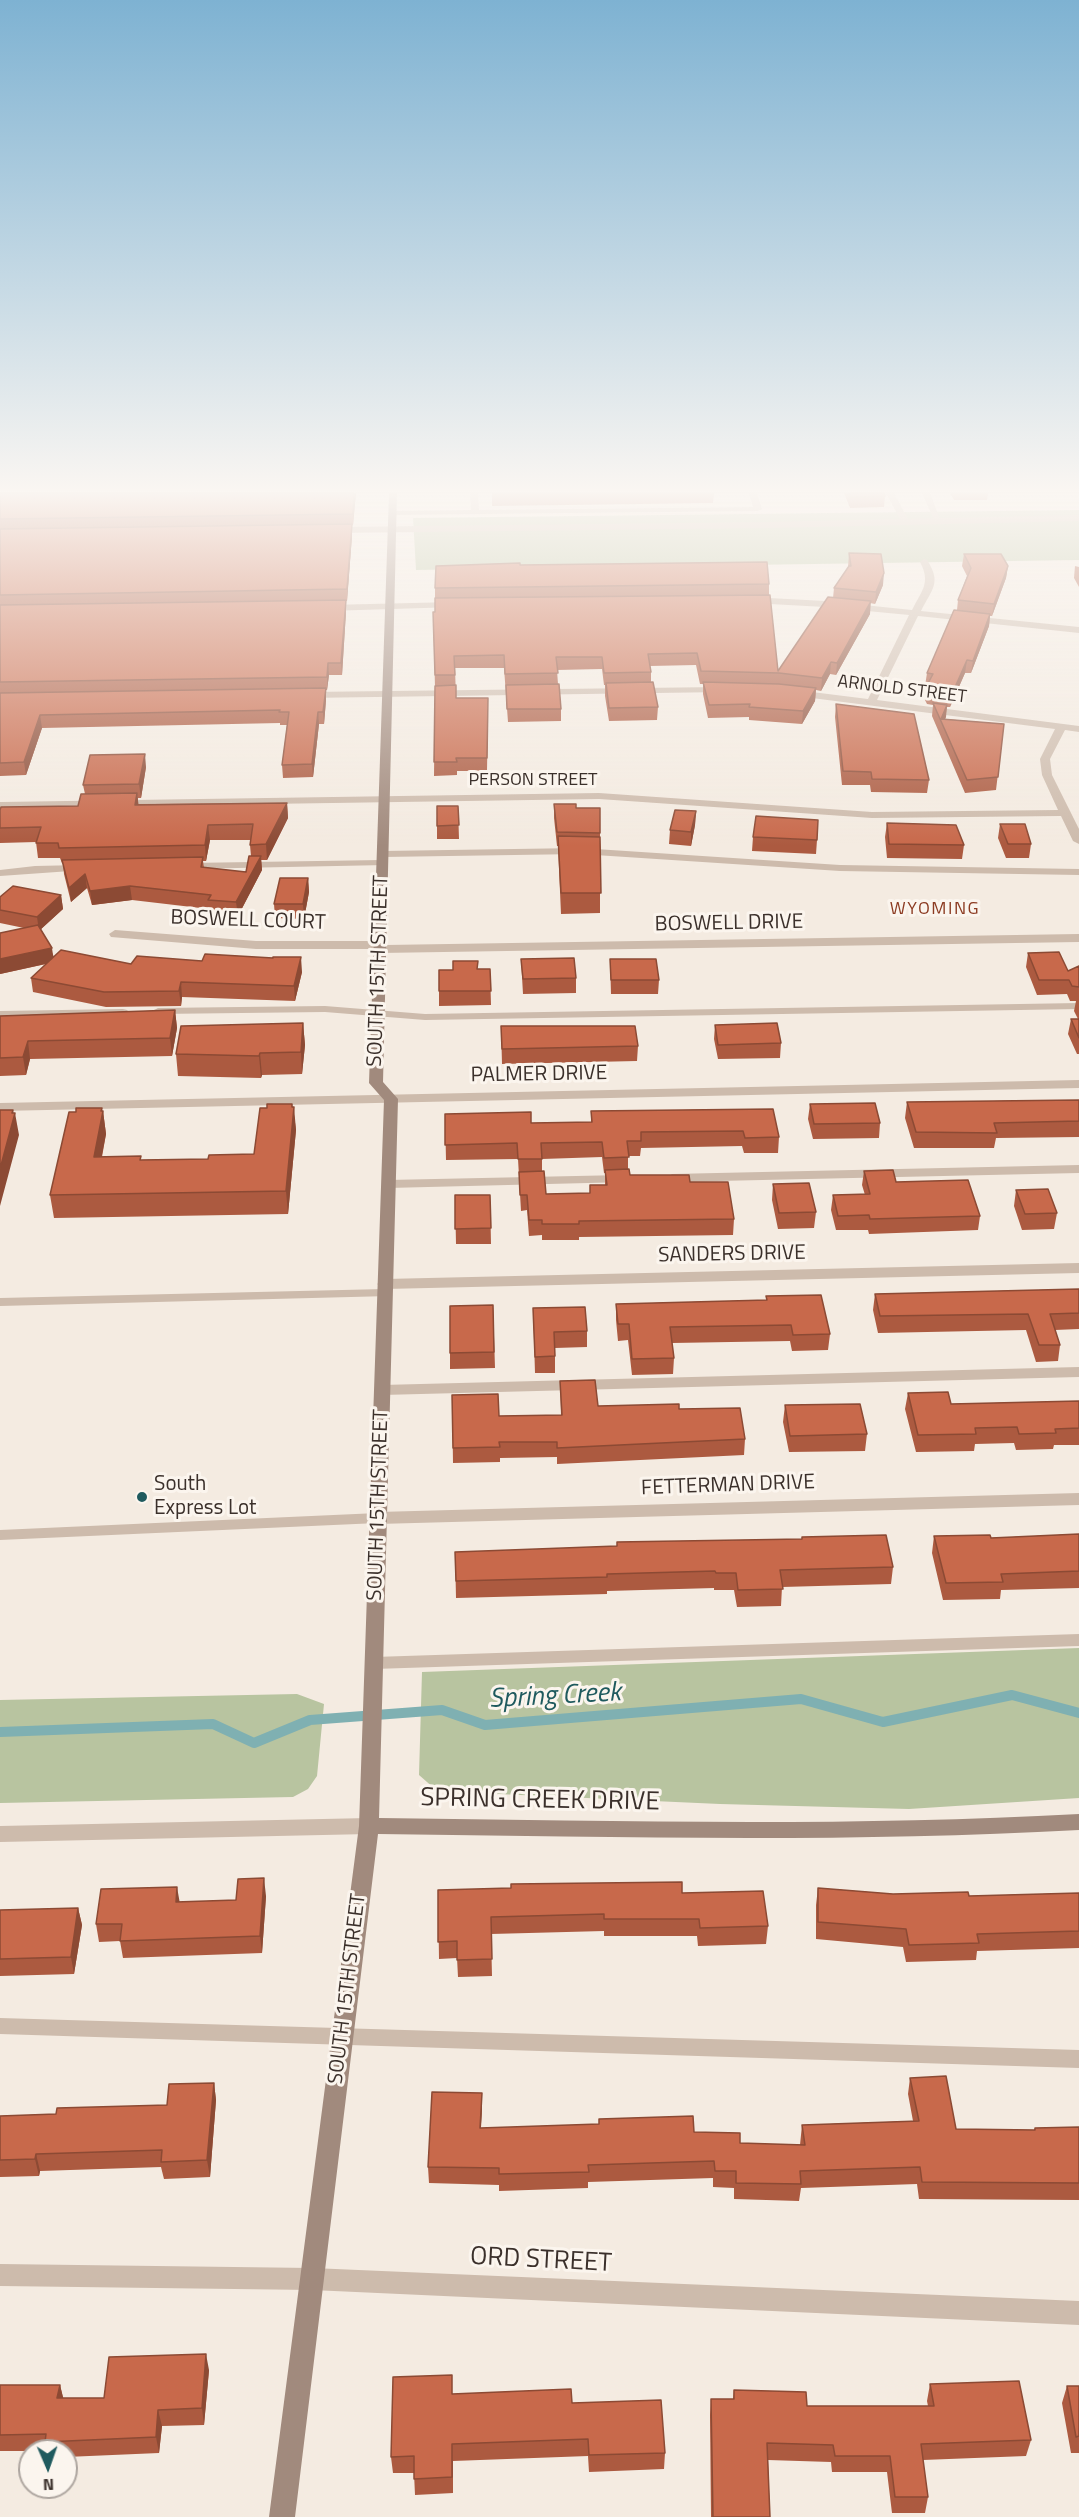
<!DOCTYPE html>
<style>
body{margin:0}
#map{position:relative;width:1079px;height:2517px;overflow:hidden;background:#f4ebe1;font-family:"Titillium Web",sans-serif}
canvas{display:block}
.north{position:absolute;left:18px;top:2439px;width:60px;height:60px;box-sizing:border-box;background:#fbf5ee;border:2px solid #aea6a0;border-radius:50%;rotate:178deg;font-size:16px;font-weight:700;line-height:24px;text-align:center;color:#3b302b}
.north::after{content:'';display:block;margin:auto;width:21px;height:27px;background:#1f5a5e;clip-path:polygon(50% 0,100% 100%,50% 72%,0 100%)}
</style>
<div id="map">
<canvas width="1079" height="2517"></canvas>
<div class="north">N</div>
</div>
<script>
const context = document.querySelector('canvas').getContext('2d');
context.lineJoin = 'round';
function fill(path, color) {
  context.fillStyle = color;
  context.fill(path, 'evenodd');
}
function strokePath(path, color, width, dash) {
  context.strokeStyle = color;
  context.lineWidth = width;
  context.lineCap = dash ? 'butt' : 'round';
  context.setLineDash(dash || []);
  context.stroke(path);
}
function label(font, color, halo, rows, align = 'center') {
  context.font = font + ' "Titillium Web",sans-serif';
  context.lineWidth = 6;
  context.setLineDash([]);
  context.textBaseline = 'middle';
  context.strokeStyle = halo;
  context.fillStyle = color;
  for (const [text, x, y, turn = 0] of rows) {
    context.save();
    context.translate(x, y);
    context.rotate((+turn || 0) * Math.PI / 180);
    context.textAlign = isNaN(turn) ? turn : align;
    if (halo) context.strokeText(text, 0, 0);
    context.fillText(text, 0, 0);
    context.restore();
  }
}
const green = new Path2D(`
 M1079 510V560L416 570 413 518Z
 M1079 1648V1798L909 1809 720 1804 454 1792 435 1789 419 1775 422 1672Z
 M297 1694 324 1704 317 1776 308 1789 293 1797 0 1803V1700Z`);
const stream = new Path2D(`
 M0 1732 213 1724 254 1743 310 1720 442 1710 485 1725 801 1699 883 1722 1012 1695 1079 1713`);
const service = new Path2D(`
 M470 493H478L479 510 753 507 749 493H757L762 509 758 511 392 515 388 513 392 511 471 510Z
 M886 493H894L909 521 908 523H902Z
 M922 493H930L941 522 934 520Z
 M580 848 840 865 1079 869V875L840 871 580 854 383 857 378 854 383 851Z
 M382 860 387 863 386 865 188 869 183 866 188 863Z
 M81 865 85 866V870L0 876V870L35 866Z
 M1079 1003V1009L425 1020 325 1012 158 1014 152 1011 158 1008 325 1006 425 1014Z
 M123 1009 127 1010 129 1012 127 1014 0 1017V1011Z
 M1079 1165V1173L672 1182 666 1178 672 1174Z
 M623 1175 628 1176 629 1179 628 1182 388 1188 382 1184 388 1180Z
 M385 1289 390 1290 392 1293 390 1296 0 1306V1298Z
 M1079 1367V1377L382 1395 375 1390 382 1385Z
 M378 1513 383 1514 386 1518 383 1522 378 1523 0 1540V1530Z
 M1079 1634V1646L374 1669 368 1667 366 1663 368 1659 374 1657Z
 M0 2018 1079 2050V2068L0 2034Z`);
const minor = new Path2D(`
 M1079 515V521L769 528 333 533 329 530 333 527 769 522Z
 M924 559 927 560C942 583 932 589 921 611L1079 627V633L918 616 877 700 1079 726V732L1065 730 1050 759 1052 775 1079 829V844L1073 841 1061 816 872 818 599 799 0 808V802L599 793 872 812 1058 810 1042 775 1040 759 1055 729 796 696 791 693 796 690 868 699 909 615 825 607 751 603 746 600 751 597 825 601 912 610C922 590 931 583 920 562Z
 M454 602 459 605 457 607 328 611 323 608 328 605Z
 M721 687 725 688V692L307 698 302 695 307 692Z
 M115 930 256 941H380L386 945 1079 934V942L380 953 374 949H256L111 937 109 934Z
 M1079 1080V1088L0 1111V1103Z
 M1079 1263V1273L385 1289 377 1284 385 1279Z
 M1079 1493V1505L378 1524 372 1522 369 1518 372 1514 378 1512Z
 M0 2264 312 2268 1079 2301V2325L312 2290 0 2286Z`);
const tertiary = new Path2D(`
 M369 1818 376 1820 379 1826 376 1832 369 1834 0 1842V1826Z`);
const secondary = new Path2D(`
 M389 493H397L383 1082 398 1099 379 1818C613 1821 846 1827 1079 1814V1830C845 1843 612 1837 378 1834L295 2517H269L359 1826 384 1100 369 1083Z`);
const wall = new Path2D(`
 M0 493H356L353 525H352V536L347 601H346V612L342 675H329L327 690H326V700L324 724H319L313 777 283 778 282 765 287 725H280V723L42 728 26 775 0 776Z
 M492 493H714L713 503 492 506Z
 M844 493H884L885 496 884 507 850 508Z
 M950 493H988L987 500H954Z
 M849 553 883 585 875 604 870 603V614L836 675 830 674 821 691 816 690 815 701 802 724 749 720V717L708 718 703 694V684H700L696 665 650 666 651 672V682L658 707 657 720 609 721 605 696V685H604L602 669 557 670 558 684 561 709V721L508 722 504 668H455L456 698 488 710 487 771H457V775L434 776 435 687 433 612H435V588L520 565 769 584V595L778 671 833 598 834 588 848 567Z
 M964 554 1008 566 1006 578 992 616H990L989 626 971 673H965L950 707H947L945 719 1004 724 996 790 965 793 932 716 933 705 927 704 925 700 927 686H925L927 673 957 610 958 600 967 576 962 566Z
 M1075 566 1079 567V587L1074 578Z
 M836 704 929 780 927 793 871 792 870 785H842L835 717Z
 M146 767 141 798H138V804L287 803 288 818 267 860H261L262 870 238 916 210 914 209 909 132 900 92 905 87 888 71 902 64 874 63 863H62L60 858H38L36 842 0 843V810L78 806 85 794 83 785ZM210 840H251L250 845 251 856 246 872 204 868 203 861H206Z
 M554 804 576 808H600V913L561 914 558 846H557L554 818Z
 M458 806 459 839H437V826Z
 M696 811 695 825 691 846 669 844 670 830Z
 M887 823 964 845 962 859 887 858 885 837Z
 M1000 824 1031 844 1029 858H1006L998 838Z
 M753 837 817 840 816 854 752 851Z
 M308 878 309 892 304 919 275 918 274 904Z
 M61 895 63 909 41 929 54 957 131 964 302 972 295 1001 182 997 181 1006 106 1007 33 992 31 978 46 964 0 974 24 928 0 923V897Z
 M1028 953 1068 971 1079 966V1054H1077L1068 1034 1071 1019H1078L1074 1011 1076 1001H1070L1067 994 1037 995 1026 967Z
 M521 959 576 978V993L523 994Z
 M610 959 659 980 658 994H611Z
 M478 969H490L491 1005 439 1006V991Z
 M175 1010 177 1028 172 1056 30 1059 26 1075 0 1076V1016Z
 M303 1023 305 1045 302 1074 262 1075 261 1078 178 1076 176 1054Z
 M715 1025 781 1043 780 1058 718 1059 714 1039Z
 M501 1026 638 1046 637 1061 502 1064Z
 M1079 1100V1137L996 1138 994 1148H914L905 1118 907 1102Z
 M810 1104 880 1123 879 1138 813 1139 808 1119Z
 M293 1107 296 1130 288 1214 54 1218 50 1195 102 1111H103L106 1134 102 1157 141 1156V1160L208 1159 254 1154Z
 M773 1109 779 1137 778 1153H744L742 1146 641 1148 640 1156H628V1170L630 1175 690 1182 734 1219 733 1235 579 1237V1240H542V1235L529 1236 527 1210 521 1211 518 1159 446 1160 445 1114 531 1123 591 1122V1111ZM602 1157 604 1173H605V1185H590V1193L546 1194 542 1171V1159Z
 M864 1171 896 1182 980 1216 978 1230 869 1234 868 1230H836L831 1210 833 1195H865L862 1185Z
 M773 1184 816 1212 814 1228 778 1229 772 1200Z
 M1016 1190 1057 1213 1054 1229 1022 1230 1014 1206Z
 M455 1195H490L491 1244H456Z
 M1079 1289V1329L1055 1330 1060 1345 1058 1361 1036 1362 1026 1330 878 1333 873 1310 875 1294Z
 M766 1296 830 1334 828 1350 792 1351 790 1341 672 1343 674 1358 673 1374 632 1375 628 1340 618 1341 616 1320V1304L766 1300Z
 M493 1305 495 1368 450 1369V1306Z
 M533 1308 587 1331V1347L555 1348V1373H535Z
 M560 1381 598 1406 679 1409 745 1439 744 1455 557 1464V1457L500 1458V1462L453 1463 452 1395 499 1416 561 1415Z
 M908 1393 951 1404 1079 1401V1445H1054L1053 1449 1016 1450 1014 1443 975 1444 974 1451 916 1452 905 1409Z
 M785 1405 867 1434 865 1451 789 1452 783 1422Z
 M1079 1534V1588L1001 1590 1000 1599 943 1600 932 1553 934 1536 991 1538Z
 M455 1552 893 1567 891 1584 782 1587 781 1606 737 1607 734 1590H714V1588L607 1591V1594L456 1598Z
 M818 1888 893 1894 969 1896 1079 1893V1948L977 1951 976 1960 906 1962 903 1947 816 1939V1905Z
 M438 1890 682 1893 768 1926 766 1944 698 1946 697 1936H604V1931L491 1934 492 1976 458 1977 457 1958 439 1959Z
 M266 1896 262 1953 123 1958 120 1941 99 1942 96 1924 179 1902 236 1900Z
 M78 1908 82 1925 74 1974 0 1976V1910Z
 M910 2078 956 2129 1034 2130 1035 2128 1079 2127V2200L919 2199 917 2184 801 2188 799 2201 734 2199V2188L713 2187V2178L588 2182V2188L499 2191V2185L429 2183 428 2167 482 2093 481 2128 694 2132 740 2143 800 2145 802 2125 913 2121 908 2094Z
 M214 2083 216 2100 210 2177 164 2179 161 2167 40 2171 39 2176 0 2177V2116L56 2114 167 2105Z
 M209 2370 204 2425 162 2426 159 2453 66 2457V2451H0V2385H60L63 2398H104Z
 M930 2384 1031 2440 1026 2456 923 2460 928 2497 925 2513H892L887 2472H832L831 2462 768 2460 770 2517H711L710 2415 711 2399H733L734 2390 807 2406H928L927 2401Z
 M1067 2386H1079V2453H1071L1062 2403Z
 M452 2394 572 2403 665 2453 664 2469 589 2472 588 2456 453 2461V2493L415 2495 414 2473H393L391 2457Z`);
const shadedWall = new Path2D(`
 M354 493H356L353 525V514Z
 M352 524V536L347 601V589Z
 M1008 566 1006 578 992 616 994 604Z
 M884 573 883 585 875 604 876 592Z
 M346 600V612L342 675 341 663Z
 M871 601 870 614 836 675 837 663Z
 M990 614 989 626 971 673 973 661Z
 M967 660 965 673 950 707 952 694Z
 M831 662 830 674 821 691 822 678Z
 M328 663 329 675 327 690V677Z
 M326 688V700L324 724 323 712Z
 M816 688 815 701 802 724 803 711Z
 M947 705 946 717 943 725 941 719Z
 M318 712 319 724 313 777 312 764Z
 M40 715 42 728 26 775 24 762Z
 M145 754 146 767 141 798 139 784Z
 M137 793 139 808 135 805Z
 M287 803 288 818 267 860 266 844Z
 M696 811 695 825 691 846V832Z
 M208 825 210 840 206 861 205 845Z
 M261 856 262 870 238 916 236 902Z
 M85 874 87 888 71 902 69 888Z
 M308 878 309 892 304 919 303 904Z
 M130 886 132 900 92 905 90 891Z
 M61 895 63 909 39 931 37 917Z
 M52 948 54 962 0 974V959Z
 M301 957 302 972 295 1001 294 986Z
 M181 982 182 997 181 1006 179 991Z
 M175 1010 177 1028 172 1056 170 1038Z
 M303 1023 305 1045 302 1074 301 1052Z
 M28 1041 30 1059 26 1075 23 1057Z
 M260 1053 262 1075 261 1078 259 1056Z
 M292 1104 293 1118 294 1107 296 1130 288 1214 286 1191Z
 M102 1108 103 1115V1111L106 1134 97 1180 94 1157Z
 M13 1110 14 1116 15 1113 19 1135 0 1206V1169Z
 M264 1878 266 1896 262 1953 260 1936Z
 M177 1887 180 1904 176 1902Z
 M78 1908 82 1925 74 1974 71 1957Z
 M214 2083 216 2100 210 2177 207 2160Z
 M482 2093V2109L480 2144V2128Z
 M36 2154 40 2171 39 2176 35 2159Z
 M206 2354 209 2370 204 2425 202 2408Z
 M60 2385 64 2401 57 2398Z
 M158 2410 162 2426 159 2453 156 2437Z`);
const building = new Path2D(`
 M0 493H354L353 514 0 519Z
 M850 493H884L885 496 851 497Z
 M352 524 347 589 0 595V529Z
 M849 553 881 554 884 573 876 592 834 588 849 566H851Z
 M964 554H1001L1008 566 994 604 958 600 971 568Z
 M767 562 769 584 435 588 436 566 520 563V565Z
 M770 595 778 671 828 597 871 601 837 663 831 662 822 678 779 673 701 671 697 653 648 654 651 672 604 673 602 657H556L558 673 505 674 504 655 454 656 455 675H435L433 612H435V598Z
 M346 600 341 663H328L327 677 0 682V605Z
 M954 610 990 614 973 661 967 660 952 694 928 691 926 687 933 674 927 673Z
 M653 682 658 707 609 708 606 683Z
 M703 682 779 684 816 688 803 711 749 707 750 704 709 705Z
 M559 684 561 709H507L506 685Z
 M456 685V698H488L487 758H456L457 762H434L435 686Z
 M326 688 323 712H318L312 764 282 765 289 712H279L280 710 40 715 24 762 0 763V693Z
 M933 703 947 705 941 719 1004 724 998 777 967 780Z
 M836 704 914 714 929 780 872 779 871 772 843 771Z
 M145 754 139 784 83 785 90 755Z
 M137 793 135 805 287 803 266 844 250 845 253 824 208 825 205 845 59 848 58 843H36L41 827 0 828V810L1 807 78 806 81 794Z
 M554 804H576V808H600V833L557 832Z
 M437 806H458L459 825 437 826Z
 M675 810 696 811 691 832 670 830Z
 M756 816 818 820 817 840 753 837Z
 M887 823 956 825 964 845 889 844Z
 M1000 824H1025L1031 844H1008Z
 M558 836 600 837 601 893H561Z
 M249 856H261L236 902 208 900 211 895 130 886 90 891 85 874 69 888 62 860 203 857 201 867 246 872Z
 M280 878H308L303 904H274Z
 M13 886 61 895 37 917 0 910V897Z
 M38 925 52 948 0 959V933Z
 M61 950 131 964 137 956 202 961 205 954 273 958V957H301L294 986 181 982 179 991 104 992 31 978Z
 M1059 952 1068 971 1079 966V987L1072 986 1069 980H1039L1028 953Z
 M574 958 576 978 523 979 521 959Z
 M610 959H656L659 980H611Z
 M453 961H478L477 969H490L491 991H439V970H453Z
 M175 1010 170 1038 28 1041 23 1057 0 1058V1016Z
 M1071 1019H1079V1038Z
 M303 1023 301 1052 260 1053 259 1056 176 1054 181 1026Z
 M777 1023 781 1043 718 1045 715 1025Z
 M501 1026H635L638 1046 502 1049Z
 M1079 1100V1121L994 1123 997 1133 916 1132 907 1102Z
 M875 1103 880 1123 814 1124 810 1104Z
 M267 1104H292V1107H294L286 1191 50 1195 69 1112H76V1108H102L101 1111H103L94 1157 141 1156 140 1160 208 1159 209 1155 254 1154 260 1108H267Z
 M773 1109 779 1137 745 1138 743 1131 641 1132V1141H627L629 1157 604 1158 602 1142 541 1143 542 1159H518L517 1143 445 1145V1114L531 1112V1123L592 1122 591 1111Z
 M0 1110H13L12 1113H15L0 1169Z
 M629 1169 630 1175H689L690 1182H728L734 1219 579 1221V1224H542V1220H529L527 1195H520L519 1172 544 1171 546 1194 590 1193V1185H607L605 1170Z
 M893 1170 896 1182 968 1180 980 1216 870 1219 869 1215 838 1216 833 1195 870 1194 864 1171Z
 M809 1183 816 1212 779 1213 773 1184Z
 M1048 1189 1057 1213 1025 1214 1016 1190Z
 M455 1195H490L491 1228 455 1229Z
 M1079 1289V1313L1050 1314 1060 1345H1039L1028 1314 880 1316 875 1294Z
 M821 1295 830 1334 793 1335 791 1325 670 1327 674 1358 632 1359 629 1324H618L616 1304 767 1300 766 1296Z
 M493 1305 494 1352 450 1353V1306Z
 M585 1307 587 1331 554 1332 555 1356 535 1357 533 1308Z
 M595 1380 598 1406 679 1404V1409L740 1408 745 1439 557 1448V1442H499L500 1447 453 1448 452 1395 498 1394 499 1416 562 1415 560 1381Z
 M948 1392 951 1404 1079 1401V1428L1055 1429 1056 1433 1019 1434 1017 1427 975 1428 976 1434 918 1435 908 1393Z
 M860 1404 867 1434 790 1436 785 1405Z
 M1079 1534V1571L1001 1574 1003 1582 946 1583 934 1536 990 1535 991 1538Z
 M886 1535 893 1567 780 1570 783 1589 738 1590 736 1573H716L715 1571 607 1574V1577L456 1581 455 1552 617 1546V1542L802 1539V1537Z
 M264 1878 260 1936 120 1941 122 1924H96L101 1889 177 1887 176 1902 236 1900 238 1879Z
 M682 1882V1893L763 1891 768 1926 700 1928 699 1919H604V1914L491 1917 492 1959 457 1960V1941L438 1942V1890L511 1888V1884Z
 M818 1888 893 1894 968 1892 969 1896 1079 1893V1931L977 1934 979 1943 909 1945 906 1929 818 1922Z
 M78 1908 71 1957 0 1959V1910Z
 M946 2076 956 2129 1035 2130V2128L1079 2127V2183L922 2182 920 2167 800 2171 801 2184 736 2183V2171H715L714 2161 588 2165 589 2172 499 2174V2168L428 2167 432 2092 482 2093 480 2128 599 2124V2119L693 2116 694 2132 740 2133V2143L805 2145 802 2125 919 2121 910 2078Z
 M214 2083 207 2160 161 2162 162 2150 36 2154 35 2159 0 2160V2116L56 2114 57 2108 167 2105 169 2084Z
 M206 2354 202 2408 158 2410 156 2437 45 2442 46 2434 0 2435V2385H60L57 2398H104L109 2357Z
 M452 2375V2394L571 2389 572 2403 661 2400 665 2453 589 2455 588 2439 452 2444V2477L414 2479V2456L391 2457 393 2377Z
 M1019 2381 1031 2440 921 2444 928 2497H895L890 2456H835L833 2445 767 2443 770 2517H713L711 2399H734V2390L806 2392 807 2406H934L930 2384Z
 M1067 2386H1079V2436L1076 2437Z`);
const markers = [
 [142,1497,6,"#1f5a5e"]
];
const farStreetnames = [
 ["ARNOLD STREET",902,690,7],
 ["PERSON STREET",533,781]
];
const farNeighbourhoodnames = [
 ["WYOMING",935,910]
];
const streetNames = [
 ["BOSWELL COURT",248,921,2],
 ["BOSWELL DRIVE",729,924,-1],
 ["SOUTH 15TH STREET",379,971,-88],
 ["PALMER DRIVE",539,1075,-1],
 ["SANDERS DRIVE",732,1255,-1],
 ["FETTERMAN DRIVE",728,1486,-2],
 ["SOUTH 15TH STREET",379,1505,-88],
 ["SOUTH 15TH STREET",348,1989,-83]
];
const poiNames = [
 ["South",154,1485],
 ["Express Lot",154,1509]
];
const nearStreetnames = [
 ["SPRING CREEK DRIVE",540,1801,1],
 ["ORD STREET",541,2261,3]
];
const nearWaternames = [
 ["Spring Creek",555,1697,-3]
];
fill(green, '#b8c4a0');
strokePath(stream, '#7fb0b2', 10);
fill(service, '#cdbbac');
fill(minor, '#cdbbac');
fill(tertiary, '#cdbbac');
fill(secondary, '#a18a7d');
fill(wall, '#ac5a40');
fill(shadedWall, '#8c4a34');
fill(building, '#c8694b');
strokePath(building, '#8c4a34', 1.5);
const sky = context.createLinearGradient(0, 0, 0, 846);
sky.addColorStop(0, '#7eb2d2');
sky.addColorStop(0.58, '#faf6f2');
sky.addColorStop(1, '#faf6f200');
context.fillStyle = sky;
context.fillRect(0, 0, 1079, 846);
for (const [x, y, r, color] of markers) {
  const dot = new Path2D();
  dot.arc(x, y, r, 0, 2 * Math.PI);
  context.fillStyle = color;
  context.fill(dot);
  strokePath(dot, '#fbf5ee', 2);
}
label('18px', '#3b302b', '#fbf5ee', farStreetnames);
context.letterSpacing = '1.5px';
label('18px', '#8c3b22', '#fbf5ee', farNeighbourhoodnames);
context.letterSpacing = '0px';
label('21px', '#3b302b', '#fbf5ee', streetNames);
label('21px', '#3b302b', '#fbf5ee', poiNames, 'left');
label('26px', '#3b302b', '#fbf5ee', nearStreetnames);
label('italic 27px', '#1f5a5e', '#fbf5ee', nearWaternames);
</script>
